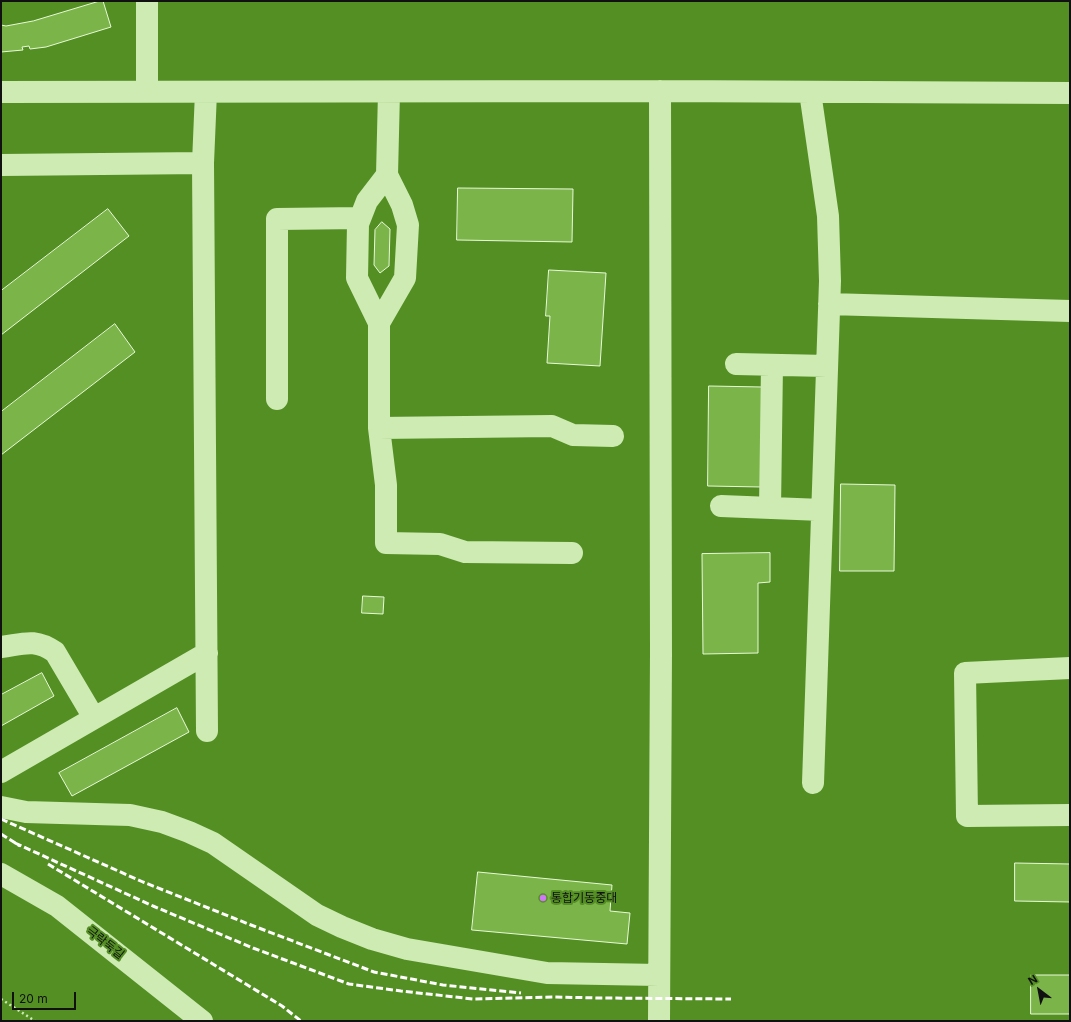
<!DOCTYPE html>
<meta charset="utf-8">
<style>
body{margin:0}
#map{position:relative;width:1071px;height:1022px;overflow:hidden;background:#548f24;font-family:Inter,sans-serif}
canvas{display:block}
.frame{position:absolute;inset:0;border:2px solid #111;pointer-events:none}
.north{position:absolute;left:1019px;top:970px;width:40px;height:40px;-webkit-text-stroke:3px #548f24;paint-order:stroke;rotate:328deg;font-size:11px;font-weight:700;line-height:16px;text-align:center;color:#111}
.north::after{content:'';display:block;margin:auto;width:14px;height:18px;background:#111;clip-path:polygon(50% 0,100% 100%,50% 72%,0 100%)}
.scale{position:absolute;left:12px;top:992px;width:64px;height:18px;box-sizing:border-box;border:2px solid #111;border-top:0;padding-left:5px;font-size:12px;line-height:14px;white-space:nowrap;color:#111;-webkit-text-stroke:3px #548f24;paint-order:stroke}
</style>
<div id="map">
<canvas width="1071" height="1022"></canvas>
<div class="frame"></div>
<div class="north">N</div>
<div class="scale">20 m</div>
</div>
<script>
const context = document.querySelector('canvas').getContext('2d');
context.lineJoin = 'round';
function fill(path, color) {
  context.fillStyle = color;
  context.fill(path, 'evenodd');
}
function strokePath(path, color, width, dash) {
  context.strokeStyle = color;
  context.lineWidth = width;
  context.lineCap = dash ? 'butt' : 'round';
  context.setLineDash(dash || []);
  context.stroke(path);
}
function label(font, color, halo, rows, align = 'center') {
  context.font = font + ' Inter,"Noto Sans KR",sans-serif';
  context.lineWidth = 4;
  context.setLineDash([]);
  context.textBaseline = 'middle';
  context.strokeStyle = halo;
  context.fillStyle = color;
  for (const [text, x, y, turn = 0] of rows) {
    context.save();
    context.translate(x, y);
    context.rotate((+turn || 0) * Math.PI / 180);
    context.textAlign = isNaN(turn) ? turn : align;
    if (halo) context.strokeText(text, 0, 0);
    context.fillText(text, 0, 0);
    context.restore();
  }
}
const building = new Path2D(`
 M100 1H103L111 27 46 47 30 49 29 46 22 47 23 50 1 52V25L6 26 33 21Z
 M458 188 573 189 572 242 457 240Z
 M108 209 129 236 1 335V291Z
 M382 222 390 229 389 266 380 273 374 265 375 230Z
 M549 270 606 273 600 366 547 363 550 316H546Z
 M115 324 135 352 1 455V412Z
 M709 386 763 387 762 487 708 486Z
 M841 484 895 485 894 571H840Z
 M770 553V582L758 583V653L703 654 702 554Z
 M363 596 384 597 383 614 362 613Z
 M42 673 54 696 1 726V695Z
 M177 708 189 732 72 796 59 773Z
 M1015 863 1070 864V902L1015 901Z
 M478 872 612 885 610 911 630 913 627 944 472 930Z
 M1031 975H1070V1014H1031Z`);
const path = new Path2D(`
 M1 999 35 1021`);
const minor = new Path2D(`
 M1 92 660 91 1070 93
 M147 92V1
 M206 92 203 163 207 731
 M810 92 828 216 830 281 813 783
 M1 165 203 163
 M387 175 367 201 358 224 357 278 379 323 405 278 408 225 402 205 387 175 389 92
 M829 304 1070 311
 M379 323V428L386 485V543L440 544 465 552 572 553
 M736 364 827 366
 M277 399V219L360 218
 M379 428 552 426 573 435 613 436
 M721 506 822 510
 M770 508 772 365
 M1 647C24 644 34 638 55 652L94 718
 M1070 668 965 673 967 816 1070 815
 M1 772 207 653
 M1 807 26 812 130 815 162 822 189 832 213 843 317 915 342 927 372 939 407 949 547 973 659 975
 M1 874 57 906 202 1021
 M659 1021 661 652 660 91`);
const rail = new Path2D(`
 M1 819 143 882 251 925 374 972 443 985 521 993
 M1 834 20 846
 M15 843 153 906 253 948 349 984 401 991 473 999 554 997 600 998 731 999
 M48 864 282 1006 301 1021`);
const markers = [
 [543,898,4,"#cf78f6"]
];
const poiNames = [
 ["통합기동중대",551,898]
];
const streetNames = [
 ["극락둑길",105,943,38]
];
fill(building, '#7bb448');
strokePath(building, '#e8f9d9', 1);
strokePath(path, '#ceebb4', 2.5, [2, 3]);
strokePath(minor, '#ceebb4', 22);
strokePath(rail, '#fff', 3, [7, 3]);
for (const [x, y, r, color] of markers) {
  const dot = new Path2D();
  dot.arc(x, y, r, 0, 2 * Math.PI);
  context.fillStyle = color;
  context.fill(dot);
  strokePath(dot, '#548f24', 1.5);
}
label('12px', '#111', '#548f24', poiNames, 'left');
label('12px', '#111', '#548f24', streetNames);
</script>
